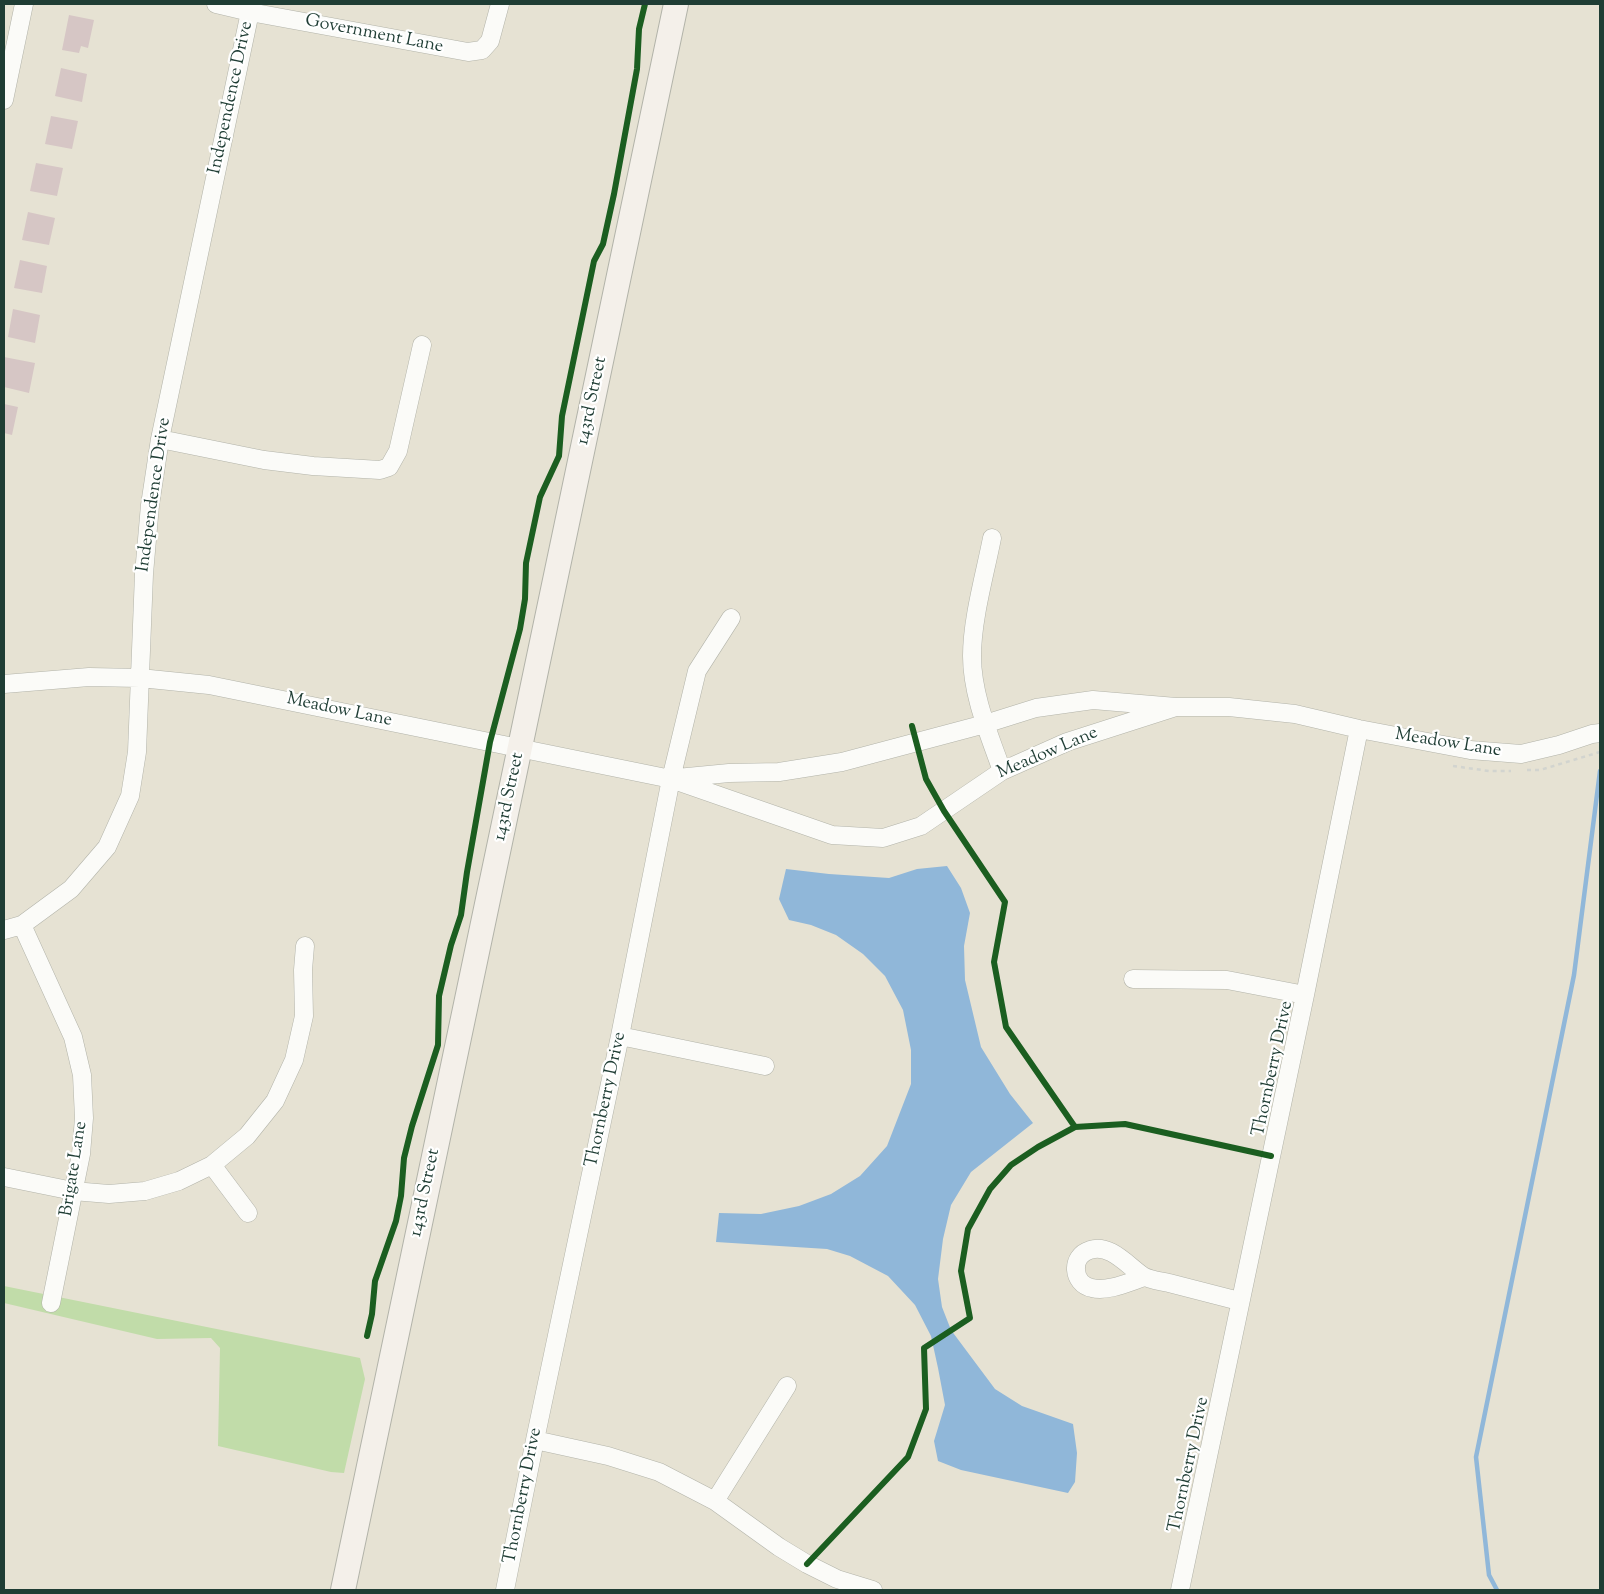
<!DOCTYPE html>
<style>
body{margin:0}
#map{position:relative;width:1604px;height:1594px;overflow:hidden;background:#e6e2d3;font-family:"Sorts Mill Goudy",serif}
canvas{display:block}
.frame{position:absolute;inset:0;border:5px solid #1f3d34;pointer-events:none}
</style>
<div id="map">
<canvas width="1604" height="1594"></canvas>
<div class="frame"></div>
</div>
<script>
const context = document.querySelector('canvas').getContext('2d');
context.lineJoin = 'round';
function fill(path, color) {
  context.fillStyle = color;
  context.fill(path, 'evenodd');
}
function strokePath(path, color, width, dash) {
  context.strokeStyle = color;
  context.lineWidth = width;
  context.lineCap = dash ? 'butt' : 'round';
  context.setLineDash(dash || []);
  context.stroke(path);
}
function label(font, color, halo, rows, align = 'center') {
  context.font = font + ' "Sorts Mill Goudy",serif';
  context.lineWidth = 4.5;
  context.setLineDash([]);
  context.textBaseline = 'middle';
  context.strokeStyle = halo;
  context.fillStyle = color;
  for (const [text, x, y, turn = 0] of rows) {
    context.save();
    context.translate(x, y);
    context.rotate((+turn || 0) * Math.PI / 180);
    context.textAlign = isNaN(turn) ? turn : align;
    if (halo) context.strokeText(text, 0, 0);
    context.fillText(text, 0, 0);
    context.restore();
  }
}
const green = new Path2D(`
 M4 1286 360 1358 365 1379 344 1473 331 1472 218 1446 220 1348 211 1338 157 1339 4 1303Z`);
const water = new Path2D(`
 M947 866 961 888 970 913 964 946 965 980 981 1047 1010 1094 1033 1123 971 1172 951 1205 943 1239 938 1279 942 1307 951 1330 995 1389 1022 1406 1073 1424 1077 1453 1075 1482 1068 1493 961 1470 938 1461 934 1441 945 1405 938 1368 931 1336 915 1305 888 1276 850 1256 827 1249 716 1242 719 1213 761 1214 799 1206 831 1194 860 1176 887 1146 911 1084V1050L903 1010 885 976 863 954 836 935 811 925 789 920 779 899 786 869 829 874 889 878 917 869Z`);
const stream = new Path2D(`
 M1497 1590 1489 1575 1476 1457 1574 975 1600 771`);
const building = new Path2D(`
 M69 15 94 20 88 48 81 46 79 53 62 50Z
 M61 68 87 74 82 102 55 96Z
 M51 116 78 121 72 149 45 144Z
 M36 163 63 168 57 196 30 191Z
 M28 212 55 218 49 245 22 240Z
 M20 260 47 266 42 293 14 288Z
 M13 309 40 315 35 343 8 337Z
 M4 357 35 363 29 393 4 387Z
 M4 404 18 407 12 435 4 433Z`);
const path = new Path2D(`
 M1453 766 1489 771H1511
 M1527 770H1540L1600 752`);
const street = new Path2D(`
 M216 4 250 12 468 52 482 50 490 41 500 4
 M4 100 24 4
 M160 439 264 460 313 466 380 470 389 467 398 451 422 345
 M992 538C985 574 972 619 972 656 972 695 989 734 1002 771
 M4 684 89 677 140 678 209 685 671 779 832 835 883 838 921 826 1002 771 1067 742 1176 707
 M677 778 729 773 779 772 842 762 985 724 1036 708 1093 700 1176 707H1229L1295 714 1359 729 1470 750 1521 754 1559 745 1592 734 1600 733
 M22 925 73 1037 82 1075 84 1118 81 1154 51 1303
 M4 930 22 925 71 889 107 847 130 796 137 752 144 574 150 505 160 439 250 12
 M1133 979 1227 980 1305 995
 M620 1036 765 1066
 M212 1165 248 1213
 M4 1177 73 1191 109 1194 145 1191 179 1181 212 1165 247 1136 275 1101 294 1060 304 1016 303 970 305 946
 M1145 1277C1129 1282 1108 1292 1092 1288 1072 1284 1070 1256 1090 1250 1110 1243 1128 1266 1143 1276 1150 1280 1160 1281 1169 1283 1192 1289 1216 1295 1239 1301
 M535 1440 608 1456 659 1472 715 1501 779 1547 807 1564 837 1579 873 1590
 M715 1501 787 1386
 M505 1590 535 1440 620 1036 671 779 697 671 731 618
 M1180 1590 1305 995 1359 729`);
const secondary = new Path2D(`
 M343 1590 676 4`);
const cycleway = new Path2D(`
 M912 726 926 779 944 811 1005 902 994 962 1006 1027 1075 1127 1125 1124 1271 1156
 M367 1336 372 1314 375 1281 396 1221 401 1196 404 1158 412 1126 438 1045 439 996 451 945 461 915 467 872 490 742 520 629 525 599 526 563 540 497 559 456 562 416 594 261 603 244 614 194 637 69 639 29 645 4
 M807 1564 908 1457 926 1409 924 1348 970 1318 961 1271 968 1229 990 1189 1011 1165 1038 1147 1075 1127`);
const streetNames = [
 ["Government Lane",374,35,11],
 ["Independence Drive",232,98,-78],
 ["143rd Street",593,401,-78],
 ["Independence Drive",155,495,-82],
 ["Meadow Lane",339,711,12],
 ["Meadow Lane",1448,744,9],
 ["Meadow Lane",1048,754,-23],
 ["143rd Street",510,797,-78],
 ["Thornberry Drive",1274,1069,-78],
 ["Thornberry Drive",607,1100,-78],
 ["Brigate Lane",75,1169,-81],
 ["143rd Street",426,1193,-78],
 ["Thornberry Drive",1190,1465,-78],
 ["Thornberry Drive",524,1496,-79]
];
fill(green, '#c1dca9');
fill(water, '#90b7d9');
strokePath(stream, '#90b7d9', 4.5);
fill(building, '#d6c6c5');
strokePath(street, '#b2b3a9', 19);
strokePath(secondary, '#b2b3a9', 26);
strokePath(path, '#d2d4cf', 2.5, [4, 4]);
strokePath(street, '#fbfbf8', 18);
strokePath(secondary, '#f4f0ea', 24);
strokePath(cycleway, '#1b5e20', 6);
label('18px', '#1f3d34', '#fff', streetNames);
</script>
